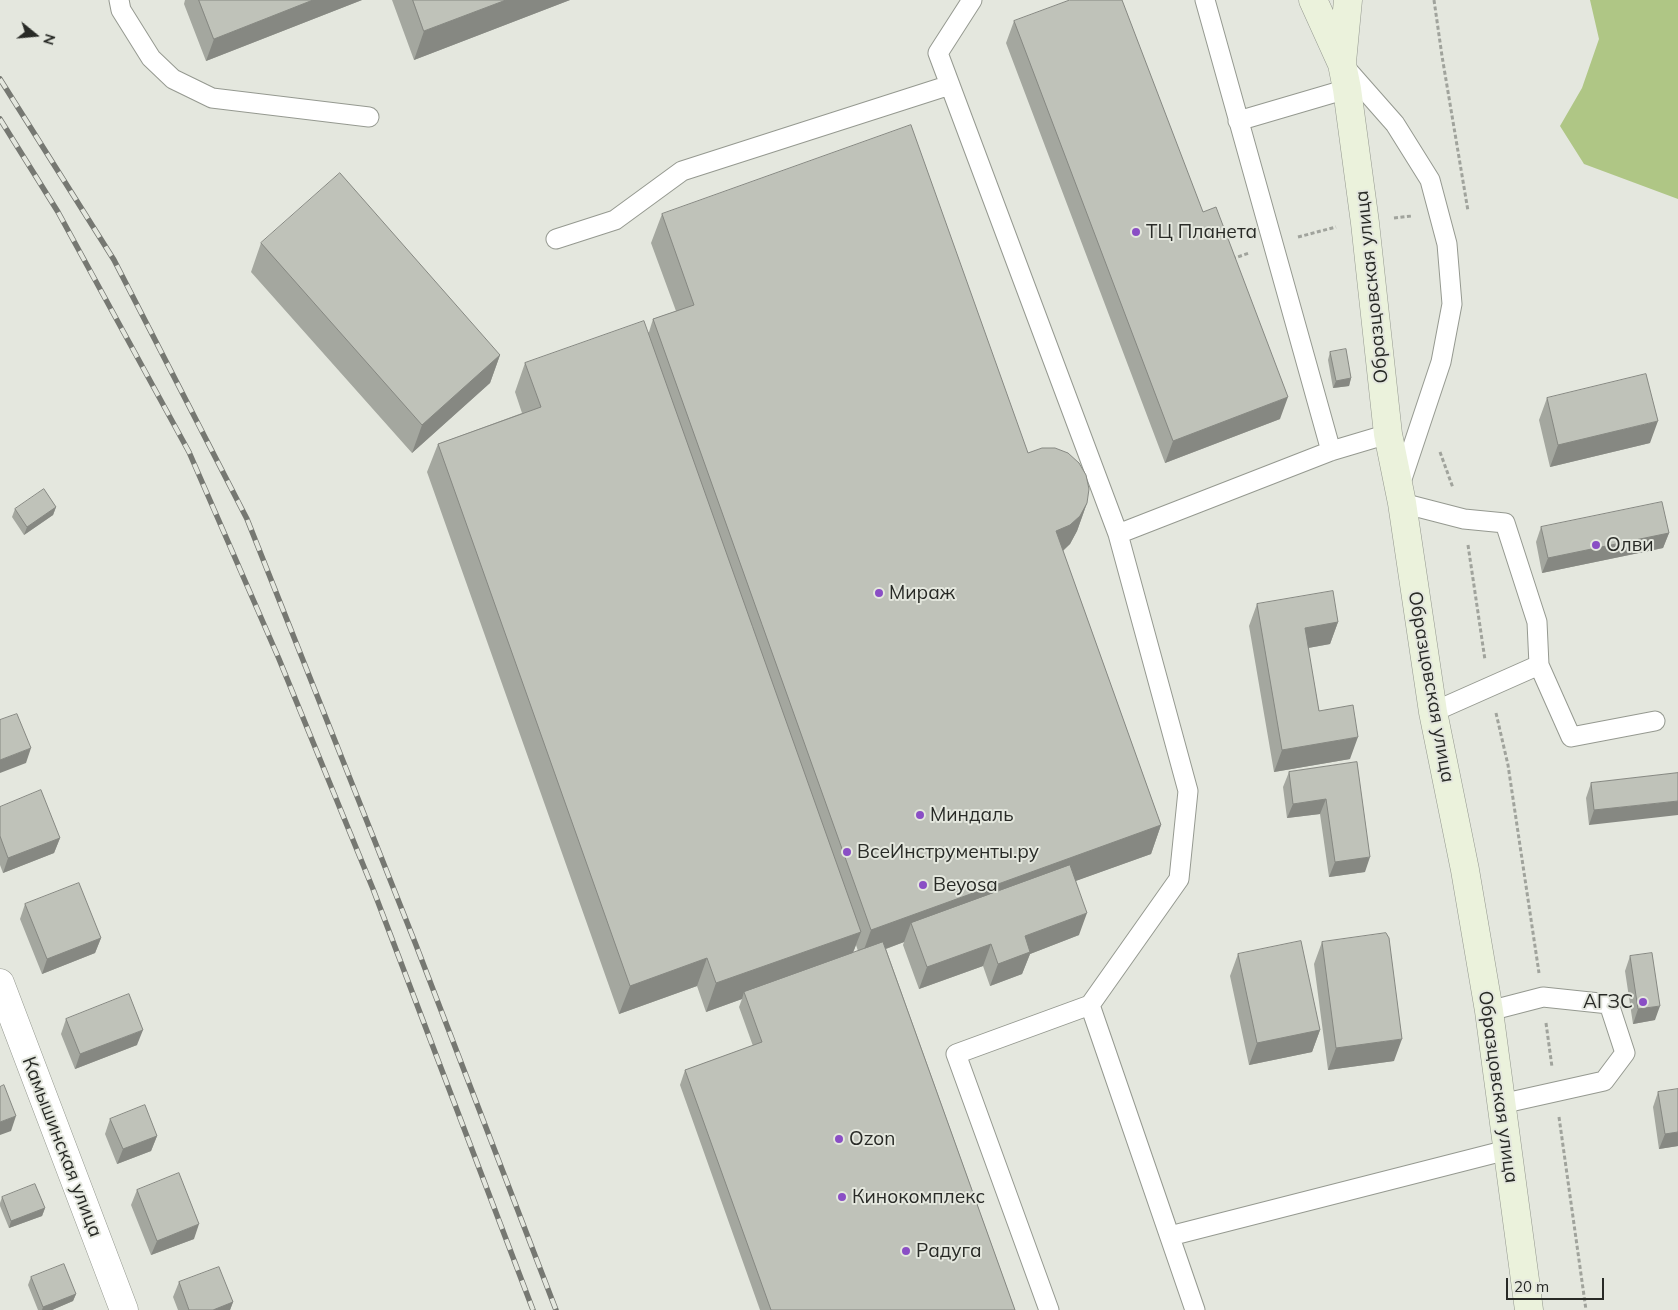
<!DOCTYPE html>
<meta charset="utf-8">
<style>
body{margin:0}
#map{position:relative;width:1678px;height:1310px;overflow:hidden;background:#e4e7de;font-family:Mulish,sans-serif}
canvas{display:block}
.north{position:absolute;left:10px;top:10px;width:50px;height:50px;-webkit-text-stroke:4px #e4e7de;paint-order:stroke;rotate:107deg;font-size:14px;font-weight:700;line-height:20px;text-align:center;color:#282a26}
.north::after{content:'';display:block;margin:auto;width:18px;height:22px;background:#282a26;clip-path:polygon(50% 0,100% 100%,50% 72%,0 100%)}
.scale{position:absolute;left:1506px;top:1278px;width:98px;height:22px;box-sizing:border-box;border:2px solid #282a26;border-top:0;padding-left:6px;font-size:15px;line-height:18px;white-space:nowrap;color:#282a26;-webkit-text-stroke:4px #e4e7de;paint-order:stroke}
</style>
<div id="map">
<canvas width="1678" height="1310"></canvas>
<div class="north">N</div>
<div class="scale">20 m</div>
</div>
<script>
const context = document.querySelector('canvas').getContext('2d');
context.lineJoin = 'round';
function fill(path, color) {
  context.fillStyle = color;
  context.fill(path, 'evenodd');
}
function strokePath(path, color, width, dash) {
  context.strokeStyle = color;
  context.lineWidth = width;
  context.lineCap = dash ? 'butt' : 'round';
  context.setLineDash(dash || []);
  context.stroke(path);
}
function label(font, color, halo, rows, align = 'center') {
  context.font = font + ' Mulish,sans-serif';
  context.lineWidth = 4;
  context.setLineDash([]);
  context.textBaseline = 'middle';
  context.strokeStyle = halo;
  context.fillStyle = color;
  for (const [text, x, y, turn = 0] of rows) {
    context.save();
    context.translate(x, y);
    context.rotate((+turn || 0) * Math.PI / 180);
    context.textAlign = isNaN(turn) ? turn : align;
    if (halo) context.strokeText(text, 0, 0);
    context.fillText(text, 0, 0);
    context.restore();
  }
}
const water = new Path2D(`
 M1590 0H1678V199L1584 164 1560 126 1582 88 1599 39Z`);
const path = new Path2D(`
 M1434 0 1442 56 1468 211
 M1394 218 1412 216
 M1298 237 1336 227
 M1232 259 1249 253
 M1440 452 1453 488
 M1468 545 1485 660
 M1496 713 1508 765 1539 973
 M1546 1023 1552 1067
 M1559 1117 1586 1310`);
const lane = new Path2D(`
 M119 0 121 10 151 58 173 79 212 98 369 117
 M972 0 938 53 1118 534 1331 451 1388 434
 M1205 0 1331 451
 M1343 65 1395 124 1430 180 1447 244 1452 304 1441 362 1400 485
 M1238 121 1347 89
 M556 239 615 220 682 171 950 85
 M1402 503 1464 519 1505 523 1537 622 1539 665 1433 712
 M1118 534 1188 791 1179 879 1090 1005 1195 1310
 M1539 665 1571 737 1655 721
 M1489 1011 1543 997 1609 1004 1625 1053 1604 1081 1501 1104
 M1170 1236 1507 1150
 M1049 1310 956 1054 1090 1005`);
const street = new Path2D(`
 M0 983 124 1310`);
const secondary = new Path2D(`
 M1313 0 1342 64 1347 89 1365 223 1388 434 1402 503 1433 712 1465 870 1489 1011 1529 1310
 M1342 62 1348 0`);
const rail = new Path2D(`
 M0 79 114 260 247 519 416 945 556 1310
 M0 119 58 212 189 452 279 659 373 889 533 1310`);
const wall = new Path2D(`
 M185 0H362L206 61 184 4Z
 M392 0H570L414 60Z
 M1014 21 1203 212 1280 419 1165 463 1006 43Z
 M662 214 1028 453 1087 503 1077 531 1070 544 1063 551 1161 825 1151 854 1075 881 1079 935 1030 954 1022 974 990 986 983 966 919 989 903 945 904 942 886 949 1015 1310H760L680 1085 685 1070 753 1046 739 1007 742 999 706 1012 697 986 619 1014 427 472 438 444 522 413 515 392 525 363 649 332 653 319 676 311 651 243ZM856 945 858 951 853 953Z
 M261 243 500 355 490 383 412 453 251 272Z
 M1330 352 1351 378 1349 386 1333 388 1328 360Z
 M1547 398 1650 443 1550 467 1539 420Z
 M56 507 53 515 24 535 12 517 15 509Z
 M1541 527 1669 533 1663 548 1542 573 1536 542Z
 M1257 604 1338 622 1330 644 1308 648 1319 711 1350 759 1274 772 1249 626Z
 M1357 762 1365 872 1329 877 1320 814 1287 818 1283 787 1289 772Z
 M1678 773 1589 825 1586 798 1591 783Z
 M0 807 60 838 54 853 3 873 0 865Z
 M25 904 101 938 95 953 42 974 20 919Z
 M1322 942 1394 1061 1328 1070 1314 964Z
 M1238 954 1320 1030 1312 1052 1249 1065 1230 976Z
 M1630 956 1655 1020 1633 1024 1625 971Z
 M66 1019 137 1045 75 1069 61 1034Z
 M1658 1092 1678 1146 1659 1149 1653 1107Z
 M110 1119 157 1136 151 1151 117 1164 105 1134Z
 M137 1190 194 1239 151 1255 131 1205Z
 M2 1197 45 1208 42 1216 9 1228 0 1206V1203Z
 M31 1277 76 1294 73 1301 52 1310H38L28 1285Z
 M179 1282 233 1302 230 1310H178L173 1297Z`);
const shadedWall = new Path2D(`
 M313 0H362L206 61 214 39Z
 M506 0H570L414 60 424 31Z
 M500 355 490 383 412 453 422 425Z
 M1351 378 1349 386 1333 388 1336 381Z
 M1288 397 1280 419 1165 463 1173 441Z
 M1658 421 1650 443 1550 467 1558 445Z
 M1087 503 1077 531 1070 544 1059 554 1056 531Z
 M56 507 53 515 24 535 27 527Z
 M1669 533 1663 548 1542 573 1548 558Z
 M1338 622 1330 644 1297 650 1305 628Z
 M1358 737 1350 759 1274 772 1282 750Z
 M31 748 26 763 0 773V760Z
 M1326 799 1320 814 1287 818 1293 804Z
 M1678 801V815L1589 825 1594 810Z
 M1161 825 1151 854 917 938 911 923 904 942 861 958 871 930Z
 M60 838 54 853 3 873 8 858Z
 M1370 857 1365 872 1329 877 1335 862Z
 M1087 913 1079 935 1030 954 1022 974 990 986 998 964 1025 936Z
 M861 932 850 960 744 992 742 999 706 1012 716 983Z
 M101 938 95 953 42 974 47 959Z
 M991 944 983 966 919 989 927 967Z
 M707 958 697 986 619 1014 630 986Z
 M1660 1006 1655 1020 1633 1024 1638 1009Z
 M143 1030 137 1045 75 1069 80 1054Z
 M1320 1030 1312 1052 1249 1065 1257 1043Z
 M1402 1039 1394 1061 1328 1070 1336 1048Z
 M16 1116 11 1131 0 1135V1122Z
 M1678 1132V1146L1659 1149 1665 1134Z
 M157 1136 151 1151 117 1164 123 1149Z
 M45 1208 42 1216 9 1228 11 1221Z
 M199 1224 194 1239 151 1255 157 1241Z
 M76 1294 73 1301 52 1310H42L43 1307Z
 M233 1302 230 1310H213Z`);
const building = new Path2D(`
 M199 0H313L214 39Z
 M413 0H506L424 31Z
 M1070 0H1122L1203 212 1216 207 1288 397 1173 441 1014 21Z
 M911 125 1028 453 1042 448H1055L1068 453 1079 463 1086 475 1089 489 1087 503 1080 516 1070 525 1056 531 1161 825 871 930 653 319 694 305 662 214Z
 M340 173 500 355 422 425 261 243Z
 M644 321 861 932 716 983 707 958 630 986 438 444 541 407 525 363Z
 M1346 349 1351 378 1336 381 1330 352Z
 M1646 374 1658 421 1558 445 1547 398Z
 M44 489 56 507 27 527 15 509Z
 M1662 502 1669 533 1548 558 1541 527Z
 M1333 591 1338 622 1305 628 1319 711 1353 705 1358 737 1282 750 1257 604Z
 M17 714 31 748 0 760V720Z
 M1357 762 1370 857 1335 862 1326 799 1293 804 1289 772Z
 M1678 773V801L1594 810 1591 783Z
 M41 790 60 838 8 858 0 836V807Z
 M1070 865 1087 913 1025 936 1030 952 998 964 991 944 927 967 911 923Z
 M79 883 101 938 47 959 25 904Z
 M1386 933 1389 938 1402 1039 1336 1048 1322 942Z
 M1301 941 1320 1030 1257 1043 1238 954Z
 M883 942 1015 1310H771L685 1070 762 1042 744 992Z
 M1652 953 1660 1006 1638 1009 1630 956Z
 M129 994 143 1030 80 1054 66 1019Z
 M4 1085 16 1116 0 1122V1087Z
 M1678 1089V1132L1665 1134 1658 1092Z
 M145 1105 157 1136 123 1149 110 1119Z
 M179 1173 199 1224 157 1241 137 1190Z
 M35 1184 45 1208 11 1221 2 1197Z
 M64 1264 76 1294 43 1307 31 1277Z
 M219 1267 233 1302 213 1310H189L179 1282Z`);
const markers = [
 [1136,232,5,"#8a4ec5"],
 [1596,545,5,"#8a4ec5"],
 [879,593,5,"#8a4ec5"],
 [920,815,5,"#8a4ec5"],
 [847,852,5,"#8a4ec5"],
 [923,885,5,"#8a4ec5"],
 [1643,1002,5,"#8a4ec5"],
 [839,1139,5,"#8a4ec5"],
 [842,1197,5,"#8a4ec5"],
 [906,1251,5,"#8a4ec5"]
];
const poiNames = [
 ["ТЦ Планета",1146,232],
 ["Олви",1606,545],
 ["Мираж",889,593],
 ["Миндаль",930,815],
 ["ВсеИнструменты.ру",857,852],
 ["Beyosa",933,885],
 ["АГЗС",1633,1002,"right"],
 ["Ozon",849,1139],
 ["Кинокомплекс",852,1197],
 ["Радуга",916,1251]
];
const streetNames = [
 ["Образцовская улица",1372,287,-96],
 ["Образцовская улица",1431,687,80],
 ["Образцовская улица",1498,1087,82],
 ["Камышинская улица",62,1147,69]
];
fill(water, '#afc685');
strokePath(lane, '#959990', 21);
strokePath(street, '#959990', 29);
strokePath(secondary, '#959990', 29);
strokePath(path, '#a0a39c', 3, [4, 2.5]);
strokePath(lane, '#fff', 19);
strokePath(street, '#fff', 28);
strokePath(secondary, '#ebf2dc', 28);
strokePath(rail, '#767872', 5.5);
strokePath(rail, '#e4e7de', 4, [11]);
fill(wall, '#a4a79f');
fill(shadedWall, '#868882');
fill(building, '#bfc2b9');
strokePath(building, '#868882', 1);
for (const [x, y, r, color] of markers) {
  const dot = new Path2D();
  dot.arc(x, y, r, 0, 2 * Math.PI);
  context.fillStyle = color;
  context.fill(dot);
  strokePath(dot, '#e4e7de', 2);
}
label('19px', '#282a26', '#e4e7de', poiNames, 'left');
label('19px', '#282a26', '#e4e7de', streetNames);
</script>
